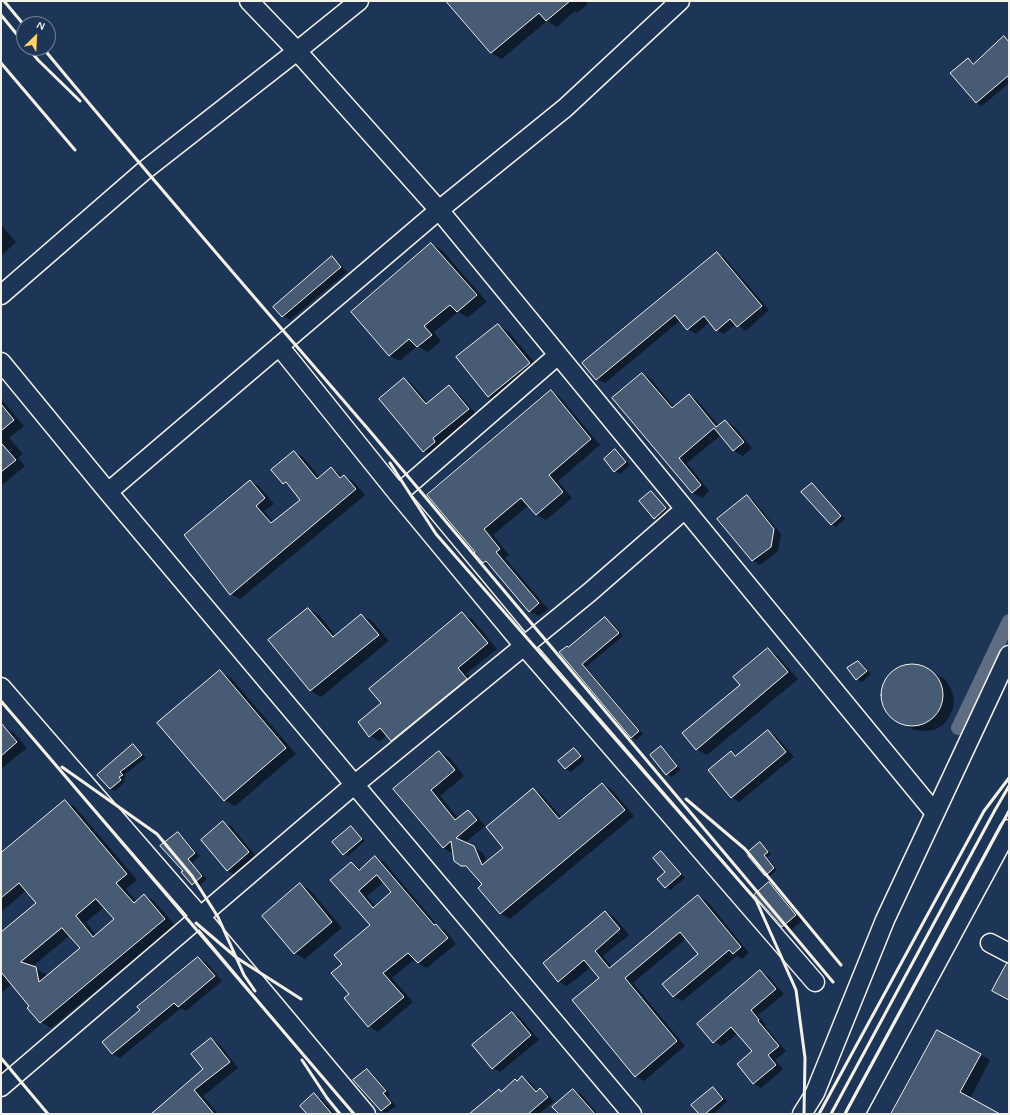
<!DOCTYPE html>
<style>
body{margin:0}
#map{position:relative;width:1010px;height:1115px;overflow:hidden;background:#1d3557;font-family:Mynerve,sans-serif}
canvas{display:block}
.frame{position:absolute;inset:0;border:2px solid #f4f1e8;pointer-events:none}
.north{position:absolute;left:16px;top:16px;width:40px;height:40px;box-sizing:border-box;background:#1d3557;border:1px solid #738091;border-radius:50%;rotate:24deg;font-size:11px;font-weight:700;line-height:16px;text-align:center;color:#f4f1e8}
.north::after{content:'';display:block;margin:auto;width:14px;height:18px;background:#ffd166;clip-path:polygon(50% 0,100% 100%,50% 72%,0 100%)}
</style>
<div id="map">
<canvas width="1010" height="1115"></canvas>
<div class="frame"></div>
<div class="north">N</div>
</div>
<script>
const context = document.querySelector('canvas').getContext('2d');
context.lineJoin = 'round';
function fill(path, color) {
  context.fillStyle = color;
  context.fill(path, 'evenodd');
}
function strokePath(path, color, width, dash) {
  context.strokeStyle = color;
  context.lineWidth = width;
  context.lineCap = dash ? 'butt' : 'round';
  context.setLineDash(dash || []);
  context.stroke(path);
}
const shadow = new Path2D(`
 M447 1H588L586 2 588 4 577 13 575 11 557 27 547 21 502 59 491 53Z
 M1004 38 1009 40V83L982 106 976 103 969 59 975 63Z
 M1 225 16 242 1 256Z
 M431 244 442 250 487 302 468 317 458 312 434 332 441 341 428 352 417 346 400 361 390 356 352 312Z
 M717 253 724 257 769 310 746 331 736 324 724 334 717 330 710 322 696 334 688 329 681 320 605 383 597 379Z
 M332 258 339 262 347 272 290 320 283 316Z
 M498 325 508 331 540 369 500 403 489 397 457 358Z
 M642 374 651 379 674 407 689 395 697 400 719 426 725 421 734 426 752 448 743 456 734 451 721 435 687 463 709 491 702 498 693 493 613 398Z
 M405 379 412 384 428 403 449 386 456 391 476 414 440 443 442 447 432 456 424 451Z
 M551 391 560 397 600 445 558 481 572 498 546 520 537 515 529 505 493 535 509 555 505 558 548 609 539 616 529 611 493 568 483 563 477 552 428 495Z
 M1 399 24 426 9 438 23 454 18 458 25 466 1 486Z
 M615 450 620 453 630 465 620 474 615 471Z
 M294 452 303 457 320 478 331 469 340 474 343 477 344 476 353 481 365 495 240 599 231 594 250 481 259 486 274 504 264 511 274 522 301 500 291 487 284 483Z
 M812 484 817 487 845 519 836 527 831 524Z
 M651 493 656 496 670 512 660 521 655 518Z
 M747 496 754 501 781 534 778 551 760 565 752 560Z
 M308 609 319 615 336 636 361 615 372 621 389 641 321 697 311 691 270 640Z
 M462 614 472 619 497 649 467 673 476 685 401 746 392 740 387 735 380 741 370 736 383 703Z
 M605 618 610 621 623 636 586 667 643 734 636 740 632 737 569 648Z
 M768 649 778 656 798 679 707 755 696 749Z
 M858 662 863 665 871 674 862 682 857 679 848 668Z
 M907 665H917L926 668 946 680 951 689 954 698 953 708 949 717 943 725 934 730 924 731 914 730 905 725 894 719 887 712 883 702 882 693 884 683 889 674 897 668Z
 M220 672 231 678 296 754 235 806 224 800Z
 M4 727 14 733 27 748 1 769V729Z
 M768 731 776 736 794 757 739 802 732 797 731 752 738 756Z
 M133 746 137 748 146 758 124 775 126 777 123 780 125 782 115 791 110 789Z
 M661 748 666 751 681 769 672 777 667 774 651 756Z
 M574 750 579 752 585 760 571 772 566 769 560 762Z
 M439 752 449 757 464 776 440 796 458 818 468 811 477 816 485 826 465 843 483 853 487 862 504 848 533 789 542 795 562 818 603 784 612 790 634 816 510 919 501 914 479 888 484 884 472 871 462 865 454 852 453 853 443 848 394 789Z
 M65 801 75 807 137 880 126 889 136 901 144 895 154 901 175 925 51 1028 41 1022 31 1007 12 984 1 993V930L3 932 38 903 27 890 1 912V854ZM104 907 115 919 96 935 86 922ZM70 935 81 948 47 977 46 974 32 967Z
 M223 822 231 826 256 856 235 875 227 870Z
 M351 828 355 830 365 841 348 856 344 854Z
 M178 834 183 837 200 856 192 863 207 879 198 887 193 884 184 871Z
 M760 844 764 846 771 854 767 857 777 870 769 877 765 875Z
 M661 852 666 855 685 878 670 890 665 887 666 873Z
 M376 857 384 862 439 927 445 930 456 944 427 968 418 963 415 959 392 978 413 1002 378 1032 369 1026 345 999 351 994 344 964 372 925 331 880 351 863 361 869ZM384 882 393 893 376 907 367 896Z
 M769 883 777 887 803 920 790 931 782 927Z
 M301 884 311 891 342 928 305 959 294 953Z
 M698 896 707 901 749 953 742 959 737 956 682 1001 673 996 700 954 687 938 633 983 685 1046 644 1081 635 1076 601 979 591 967 567 986 558 981 606 912 614 917 629 935 603 956 612 967Z
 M198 958 206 962 222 981 186 1011 181 1008 120 1058 113 1054 103 1043 142 1010Z
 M760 972 768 976 784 994 758 1015 766 1025 765 1026 786 1051 775 1060 783 1069 761 1088 753 1083 754 1051 738 1033 722 1046 714 1042Z
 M512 1013 520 1017 539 1040 500 1072 493 1068Z
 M211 1039 220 1045 238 1068 203 1096 218 1114H152L204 1070Z
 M980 1054 990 1060 970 1099 998 1114H892Z
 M1 1060 12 1073 1 1081Z
 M367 1070 372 1073 390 1094 388 1097 396 1106 386 1113 382 1111 355 1080Z
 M523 1077 529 1081 538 1091 541 1090 547 1093 554 1101 539 1114H470L499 1090 502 1092Z
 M713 1088 718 1091 727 1102 713 1114H700Z
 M574 1090 581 1094 598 1114H560Z
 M314 1095 322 1099 335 1114H308Z`);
const canal = new Path2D(`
 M958 728 1009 621`);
const building = new Path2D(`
 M446 1H570L546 21 539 13 491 53Z
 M1004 36 1009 42V75L976 103 950 73 968 58 973 64Z
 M431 243 477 295 457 312 450 305 424 326 432 335 417 347 409 339 389 356 351 312Z
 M717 252 762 306 737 327 730 319 716 331 704 316 687 330 675 315 596 380 582 363Z
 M332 256 341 267 282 317 273 307Z
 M498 324 530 363 488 397 456 357Z
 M642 373 672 408 689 394 716 427 725 420 744 442 733 451 714 428 679 458 701 485 692 493 612 398Z
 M404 378 426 404 449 385 469 409 433 438 435 442 423 452 379 399Z
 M551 390 591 439 549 475 563 492 536 515 521 498 484 529 500 549 496 552 539 603 529 612 486 561 483 563 474 553 475 552 427 495Z
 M1 404 14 420 1 431Z
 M1 443 16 460 1 472Z
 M615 449 626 462 614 472 604 459Z
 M294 451 317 479 331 467 340 478 344 475 356 489 230 595 184 535 250 480 265 498 256 506 271 523 300 500 286 482 283 484 271 470Z
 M812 483 841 516 831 525 801 492Z
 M651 491 666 508 654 519 639 501Z
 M747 495 774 529 771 547 752 561 717 519Z
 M308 608 333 637 361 614 379 635 310 691 268 640Z
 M462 612 488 643 458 668 467 679 391 741 380 728 369 737 358 722 381 703 369 689Z
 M605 617 619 633 582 664 639 731 631 738 559 652 567 646 568 647Z
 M768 648 788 672 696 750 682 733 740 685 733 677Z
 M858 661 867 671 856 680 847 668Z
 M881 695a31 31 0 1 1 62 0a31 31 0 1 1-62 0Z
 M220 670 286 748 224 801 157 723Z
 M1 723 17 742 1 756Z
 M768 730 786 752 731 798 708 770 731 751 735 756Z
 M133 744 142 755 120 772 123 775 119 777 121 780 110 789 97 775Z
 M661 746 677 766 666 775 650 755Z
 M574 748 581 756 565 769 558 761Z
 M439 751 455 770 431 790 455 820 468 810 477 820 456 838 474 846 482 865 503 848 486 827 533 788 559 819 602 783 625 810 500 914 478 888 482 884 466 866H461L454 861 451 841 443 848 393 789Z
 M65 800 127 874 116 883 134 903 144 894 165 919 40 1023 27 1008 29 1006 1 972V932L36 903 19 883 1 898V853ZM96 899 114 919 93 937 76 916ZM62 928 80 948 39 982 36 967 21 962Z
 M223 821 249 852 227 871 201 840Z
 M351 826 362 839 343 855 332 842Z
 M178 832 195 853 188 859 202 876 192 885 181 872 183 871 160 846Z
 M760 842 768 852 764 855 774 868 765 876 748 856V852Z
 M661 851 681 874 665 888 657 879 665 872 653 858Z
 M375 856 434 925 436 924 448 938 418 963 408 953 383 973 404 997 368 1027 344 998 349 994 331 973 342 964 334 955 370 925 330 880 351 862 359 870ZM377 875 391 892 373 908 359 891Z
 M769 882 796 915 782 927 754 895Z
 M300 883 332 922 294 954 262 916Z
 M698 895 741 947 733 954 729 950 673 997 662 984 698 954 680 932 625 978 677 1041 635 1077 572 1000 599 978 584 960 558 982 543 963 605 911 620 929 595 951 609 968Z
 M198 957 215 976 178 1007 174 1003 112 1054 102 1042 140 1010 137 1007Z
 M1007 963H1009V1000L992 991Z
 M760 970 776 989 751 1010 759 1020 758 1021 779 1046 768 1055 776 1065 753 1084 737 1064 752 1051 731 1027 713 1043 697 1024Z
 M512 1012 531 1035 492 1069 472 1045Z
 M937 1030 981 1054 960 1092 1000 1114H891Z
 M211 1038 230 1062 194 1090 214 1114H151L203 1069 191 1054Z
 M367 1069 386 1091 383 1093 391 1103 381 1111 353 1080Z
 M522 1076 536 1092 540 1088 548 1097 528 1114H469L499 1089 501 1092 515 1079 517 1081Z
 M713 1087 723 1099 705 1114H699L691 1105Z
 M573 1089 595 1114H559L552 1107Z
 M314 1093 332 1114H307L300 1106Z`);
const minor = new Path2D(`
 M249 1 297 51 439 210 935 813
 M1 295 145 170 297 51 359 1
 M279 346 398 494 524 646 815 982
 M1 362 108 492 632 1114
 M108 492 439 210 565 108 680 1
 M398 494 558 355
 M1 687 200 916 366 1114
 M990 943 1009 953
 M1 1087 354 785 590 592 685 509
 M802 1114 815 1093 885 920 1009 655
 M855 1114 1009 829`);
const rail = new Path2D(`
 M4 1 24 25
 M1 15 24 43
 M28 48 38 60 80 101
 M43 48C151 179 263 307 374 436 528 617 681 799 833 982
 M1 63 75 150
 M390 463 436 534 756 900 796 990 805 1058 804 1114
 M1 701 354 1114
 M62 767 157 834 192 876 218 917 244 975 255 991
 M686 799 745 849 841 965
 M196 923 237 958 301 999
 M1 1058 48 1114
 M302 1060 327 1098 340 1114
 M819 1114 984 811 1009 778
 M831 1114 995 810 1009 786
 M845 1114 1009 811`);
fill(shadow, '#0007');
strokePath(canal, '#5e6d82', 14);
fill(building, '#485b74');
strokePath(building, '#f4f1e8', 1);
strokePath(minor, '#f4f1e8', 21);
strokePath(minor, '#1d3557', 18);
strokePath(rail, '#f4f1e8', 3);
</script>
